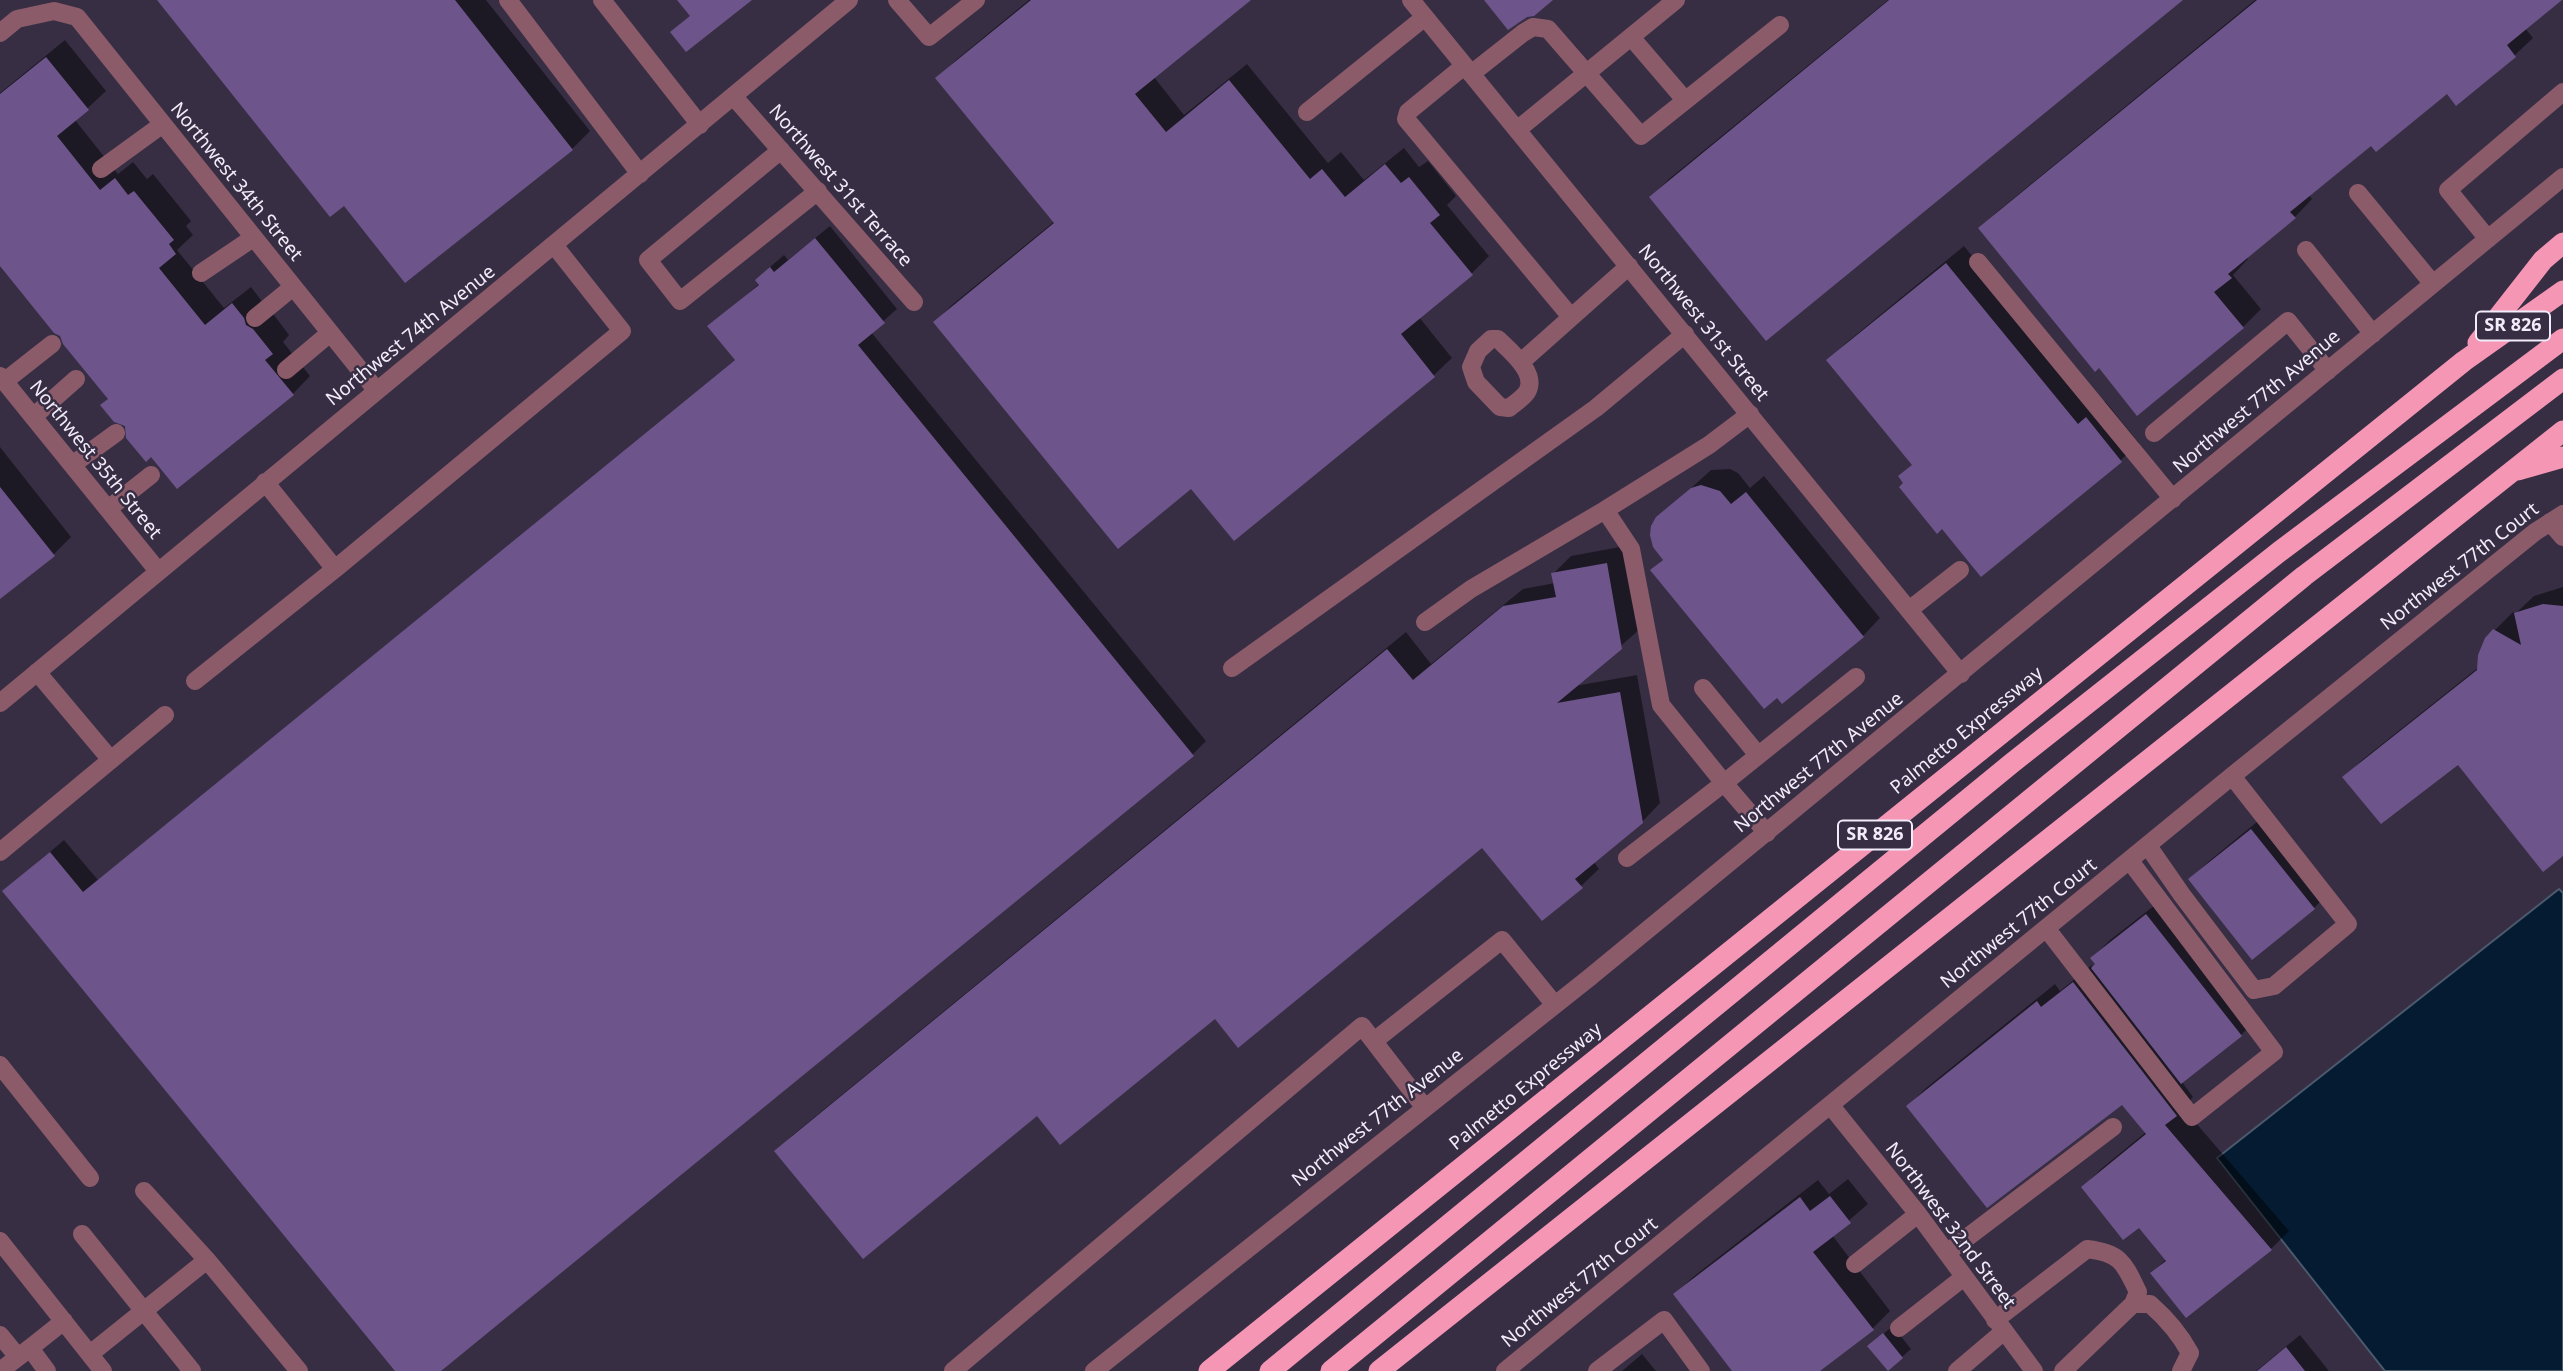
<!DOCTYPE html>
<style>
body{margin:0}
canvas{display:block;background:#372e44}
</style>
<canvas width="2563" height="1371"></canvas>
<script>
const context = document.querySelector('canvas').getContext('2d');
context.lineJoin = 'round';
function fill(path, color) {
  context.fillStyle = color;
  context.fill(path, 'evenodd');
}
function strokePath(path, color, width, dash) {
  context.strokeStyle = color;
  context.lineWidth = width;
  context.lineCap = dash ? 'butt' : 'round';
  context.setLineDash(dash || []);
  context.stroke(path);
}
function label(font, color, halo, rows, align = 'center') {
  context.font = font + ' "Noto Sans",sans-serif';
  context.lineWidth = 5;
  context.setLineDash([]);
  context.textBaseline = 'middle';
  context.strokeStyle = halo;
  context.fillStyle = color;
  for (const [text, x, y, turn = 0] of rows) {
    context.save();
    context.translate(x, y);
    context.rotate((+turn || 0) * Math.PI / 180);
    context.textAlign = isNaN(turn) ? turn : align;
    if (halo) context.strokeText(text, 0, 0);
    context.fillText(text, 0, 0);
    context.restore();
  }
}
const water = new Path2D(`
 M2559 889 2563 893V1371H2385L2217 1158Z`);
const shadow = new Path2D(`
 M167 0H486L590 131 572 149 406 281 344 203Z
 M1029 0H1248L1154 77 1184 115 1247 64 1328 163 1341 152 1364 180 1404 148 1419 167 1428 161 1456 196 1447 205 1489 256 1471 274 1419 317 1452 358 1434 375 1234 539 1191 487 935 322 953 304 1055 221 938 78 956 60Z
 M1888 0H2180L1651 197 1669 179Z
 M2255 0H2560L2525 28 2533 38 2515 55 2457 103 2447 92 2371 143 2308 194 2312 199 2295 217 2246 256 2248 259 2233 275 2261 309 2243 327 1980 228 1998 211Z
 M65 40 106 91 75 120 118 174 133 162 147 179 153 174 191 221 186 226 193 235 177 250 224 308 251 287 261 300 263 307 271 311 289 335 283 342 310 376 293 394 151 455 126 424 62 335 0 263V93Z
 M830 226 897 309 871 332 1206 741 1192 755 438 1371H397L4 891 64 840 98 880 736 359 710 327 760 283 757 280 770 267 784 255 788 260Z
 M1964 246 2096 408 2105 401 2139 443 2121 460 1981 574 1913 464 1829 360 1846 343Z
 M0 447 71 537 54 554 0 597Z
 M1730 469 1738 473 1750 488 1764 476 1880 618 1863 636 1653 570 1664 558 1657 519 1711 470Z
 M1625 546 1639 630 1575 686 1637 675 1660 803 1642 822 1593 861 1599 869 1581 886 1482 846 1215 1016 1037 1113 776 1151 794 1134 1406 632 1431 664 1523 589 1555 583 1553 574 1571 556Z
 M2563 587V853L2458 763 2345 777 2362 760 2479 667 2495 630 2513 612 2515 614 2534 596Z
 M2269 812 2332 890 2314 908 2253 957 2190 879 2208 862Z
 M2164 898 2259 1017 2241 1035 2182 1082 2193 1097 2183 1108 2289 1231 2271 1249 2187 1315 2152 1273 2166 1259 2140 1226 2083 1187 2101 1169 2146 1132 2123 1103 1908 1106 1926 1088 2055 984 2060 991 2092 965 2093 968 2097 964 2092 958 2110 940Z
 M1848 1179 1868 1204 1832 1235 1890 1311 1872 1329 1818 1371H1734L1675 1294 1693 1277 1818 1180 1829 1194Z
 M1893 1326 1911 1349 1902 1357 1878 1338Z
 M2300 1335 2329 1371H2256Z
 M1642 1354 1656 1371H1622Z`);
const building = new Path2D(`
 M157 0H455L573 150 405 283 344 206 330 217Z
 M677 0H752L686 52 670 32 690 16Z
 M1031 0H1251L1135 94 1166 132 1229 80 1310 179 1322 169 1345 197 1385 164 1401 183 1409 177 1440 215 1430 223 1473 275 1401 334 1435 377 1234 541 1191 489 1118 549 933 322 1054 223 935 78Z
 M1484 0H1553L1534 16 1527 17 1508 30Z
 M1889 0H2183L1766 341 1649 197Z
 M2257 0H2562L2507 45 2516 57 2456 106 2447 94 2376 152 2371 146 2290 212 2296 218 2228 274 2232 278 2214 292 2244 328 2137 416 2099 368 2095 372 1978 228Z
 M46 57 89 110 57 136 100 190 115 178 128 195 134 191 174 240 169 244 176 254 159 268 205 325 232 303 244 318 246 325 253 329 273 354 265 360 294 395 177 489 151 457 146 462 126 438 125 426 114 422 100 405 108 399 63 344 60 336 54 333 0 266V94Z
 M815 238 885 323 858 345 1194 756 441 1371H395L2 891 50 852 83 892 735 360 707 326 759 285 755 280 770 267 774 272Z
 M1946 263 2078 424 2086 417 2122 462 1981 577 1942 529 1937 534 1899 487 1903 483 1898 476 1912 465 1826 360Z
 M1701 485 1720 491 1731 504 1746 492 1864 637 1782 704 1777 698 1764 709 1650 570 1663 560 1653 547 1650 535 1651 526 1656 517 1691 488Z
 M0 487 55 556 0 599Z
 M1607 563 1622 649 1557 703 1620 692 1643 823 1575 879 1583 888 1542 921 1482 848 1238 1048 1215 1019 1060 1145 1037 1116 863 1259 774 1151 1387 649 1413 680 1503 606 1556 597 1551 573Z
 M2543 604 2563 606V856L2543 872 2458 765 2381 824 2342 777 2477 670 2478 655 2485 638 2493 629 2521 645 2514 613Z
 M2251 829 2315 909 2252 960 2188 879Z
 M2146 914 2242 1036 2181 1084 2091 968 2095 964 2090 958Z
 M2073 982 2177 1116 2165 1125 2272 1250 2186 1318 2150 1273 2166 1261 2139 1228 2123 1240 2081 1187 2146 1134 2122 1105 1987 1208 1906 1106 2037 1001 2041 1007Z
 M1830 1196 1851 1223 1813 1252 1874 1330 1820 1371H1732L1673 1294 1800 1197 1810 1211Z
 M1883 1333 1903 1358 1888 1371 1867 1346Z
 M2286 1347 2305 1371H2257Z`);
const minor = new Path2D(`
 M508 0 640 174
 M602 0 700 125
 M897 0 929 37 976 0
 M1411 0 1961 674
 M0 33 17 19 54 11 77 17 377 391
 M1631 37 1685 100
 M1464 66 1408 112 1406 119 1571 317
 M1471 74 1523 33 1533 27 1548 29 1641 136 1780 25
 M734 97 914 302
 M1307 112 1425 17
 M1517 130 1676 0
 M781 150 648 260 680 301 818 191
 M101 169 163 124
 M2358 193 2433 284
 M2488 239 2448 190 2563 92
 M2306 250 2373 334
 M1978 262 2173 499
 M201 273 253 238
 M255 318 293 287
 M1491 339H1498C1510 351 1538 373 1527 392 1523 398 1515 403 1509 408L1500 407 1476 382 1471 367 1478 351Z
 M1521 362 1629 266
 M286 370 330 333
 M0 376 158 571
 M5 381 52 344
 M33 417 76 379
 M2154 433 2288 321 2328 371
 M72 465 116 433
 M265 482 335 569 622 331 554 245
 M108 509 151 475
 M1605 510 1709 445 1750 414
 M2550 522 2563 537
 M1909 610 1960 570
 M1425 622 1471 589 1605 510 1631 549 1661 705 1724 783 1627 858
 M1232 668 1596 408 1685 334
 M37 672 111 760
 M195 681 335 569
 M1703 688 1758 755
 M0 703 849 0
 M1767 833 1724 783 1856 677
 M2148 846 2182 895 2254 990 2274 986 2348 924 2232 776
 M0 852 165 715
 M2046 928 2192 1117 2274 1052 2130 861
 M1374 1041 1502 940 1555 1005
 M0 1065 90 1178
 M1831 1106 1918 1214 2034 1371
 M144 1191 207 1260
 M82 1234 192 1371
 M0 1241 103 1371
 M1948 1252 2113 1127
 M1855 1264 1918 1214
 M2133 1304H2150C2167 1319 2180 1334 2190 1353L2181 1371
 M1995 1320 2087 1249C2121 1253 2124 1263 2138 1292L2133 1304 2063 1371
 M1899 1328 1964 1277
 M0 1335 18 1357
 M90 1354 207 1260 299 1371
 M0 1371 30 1348
 M47 1371 30 1348 64 1321
 M953 1371 1362 1026 1425 1108
 M1094 1371 1589 978 2563 177
 M1505 1371 2232 776 2535 532 2563 514
 M1597 1371 1664 1320 1701 1371
 M1957 1371 2003 1332`);
const highway = new Path2D(`
 M2478 343 2543 260 2563 243
 M2518 470 2563 457
 M1209 1371 2464 361 2563 291
 M1270 1371 2012 763 2279 552 2563 339
 M1331 1371 2304 576 2563 379
 M1379 1371 2563 431`);
const shields = [
 [2513,326,74],
 [1875,835,74]
];
const shieldNames = [
 ["SR 826",2513,326],
 ["SR 826",1875,835]
];
const streetNames = [
 ["Northwest 34th Street",236,182,51],
 ["Northwest 31st Terrace",840,186,49],
 ["Northwest 31st Street",1703,323,51],
 ["Northwest 74th Avenue",411,336,-39],
 ["Northwest 77th Avenue",2257,402,-40],
 ["Northwest 35th Street",95,460,51],
 ["Northwest 77th Court",2460,567,-38],
 ["Palmetto Expressway",1967,731,-39],
 ["Northwest 77th Avenue",1819,763,-39],
 ["Northwest 77th Court",2019,924,-39],
 ["Palmetto Expressway",1526,1087,-39],
 ["Northwest 77th Avenue",1378,1118,-38],
 ["Northwest 32nd Street",1950,1226,53],
 ["Northwest 77th Court",1580,1283,-39]
];
fill(water, '#041b31');
strokePath(water, '#4b5a6d', 2);
fill(shadow, '#0007');
fill(building, '#6d558c');
strokePath(minor, '#8b5b6a', 18);
strokePath(highway, '#f596b5', 21);
for (const [x, y, w] of shields) {
  const box = new Path2D();
  box.roundRect(x - w / 2, y - 14.5, w, 29, 5);
  context.fillStyle = '#372e44';
  context.fill(box);
  strokePath(box, '#f2ecfa', 2);
}
label('bold 18px', '#f2ecfa', null, shieldNames);
label('19px', '#f2ecfa', '#372e44', streetNames);
</script>
